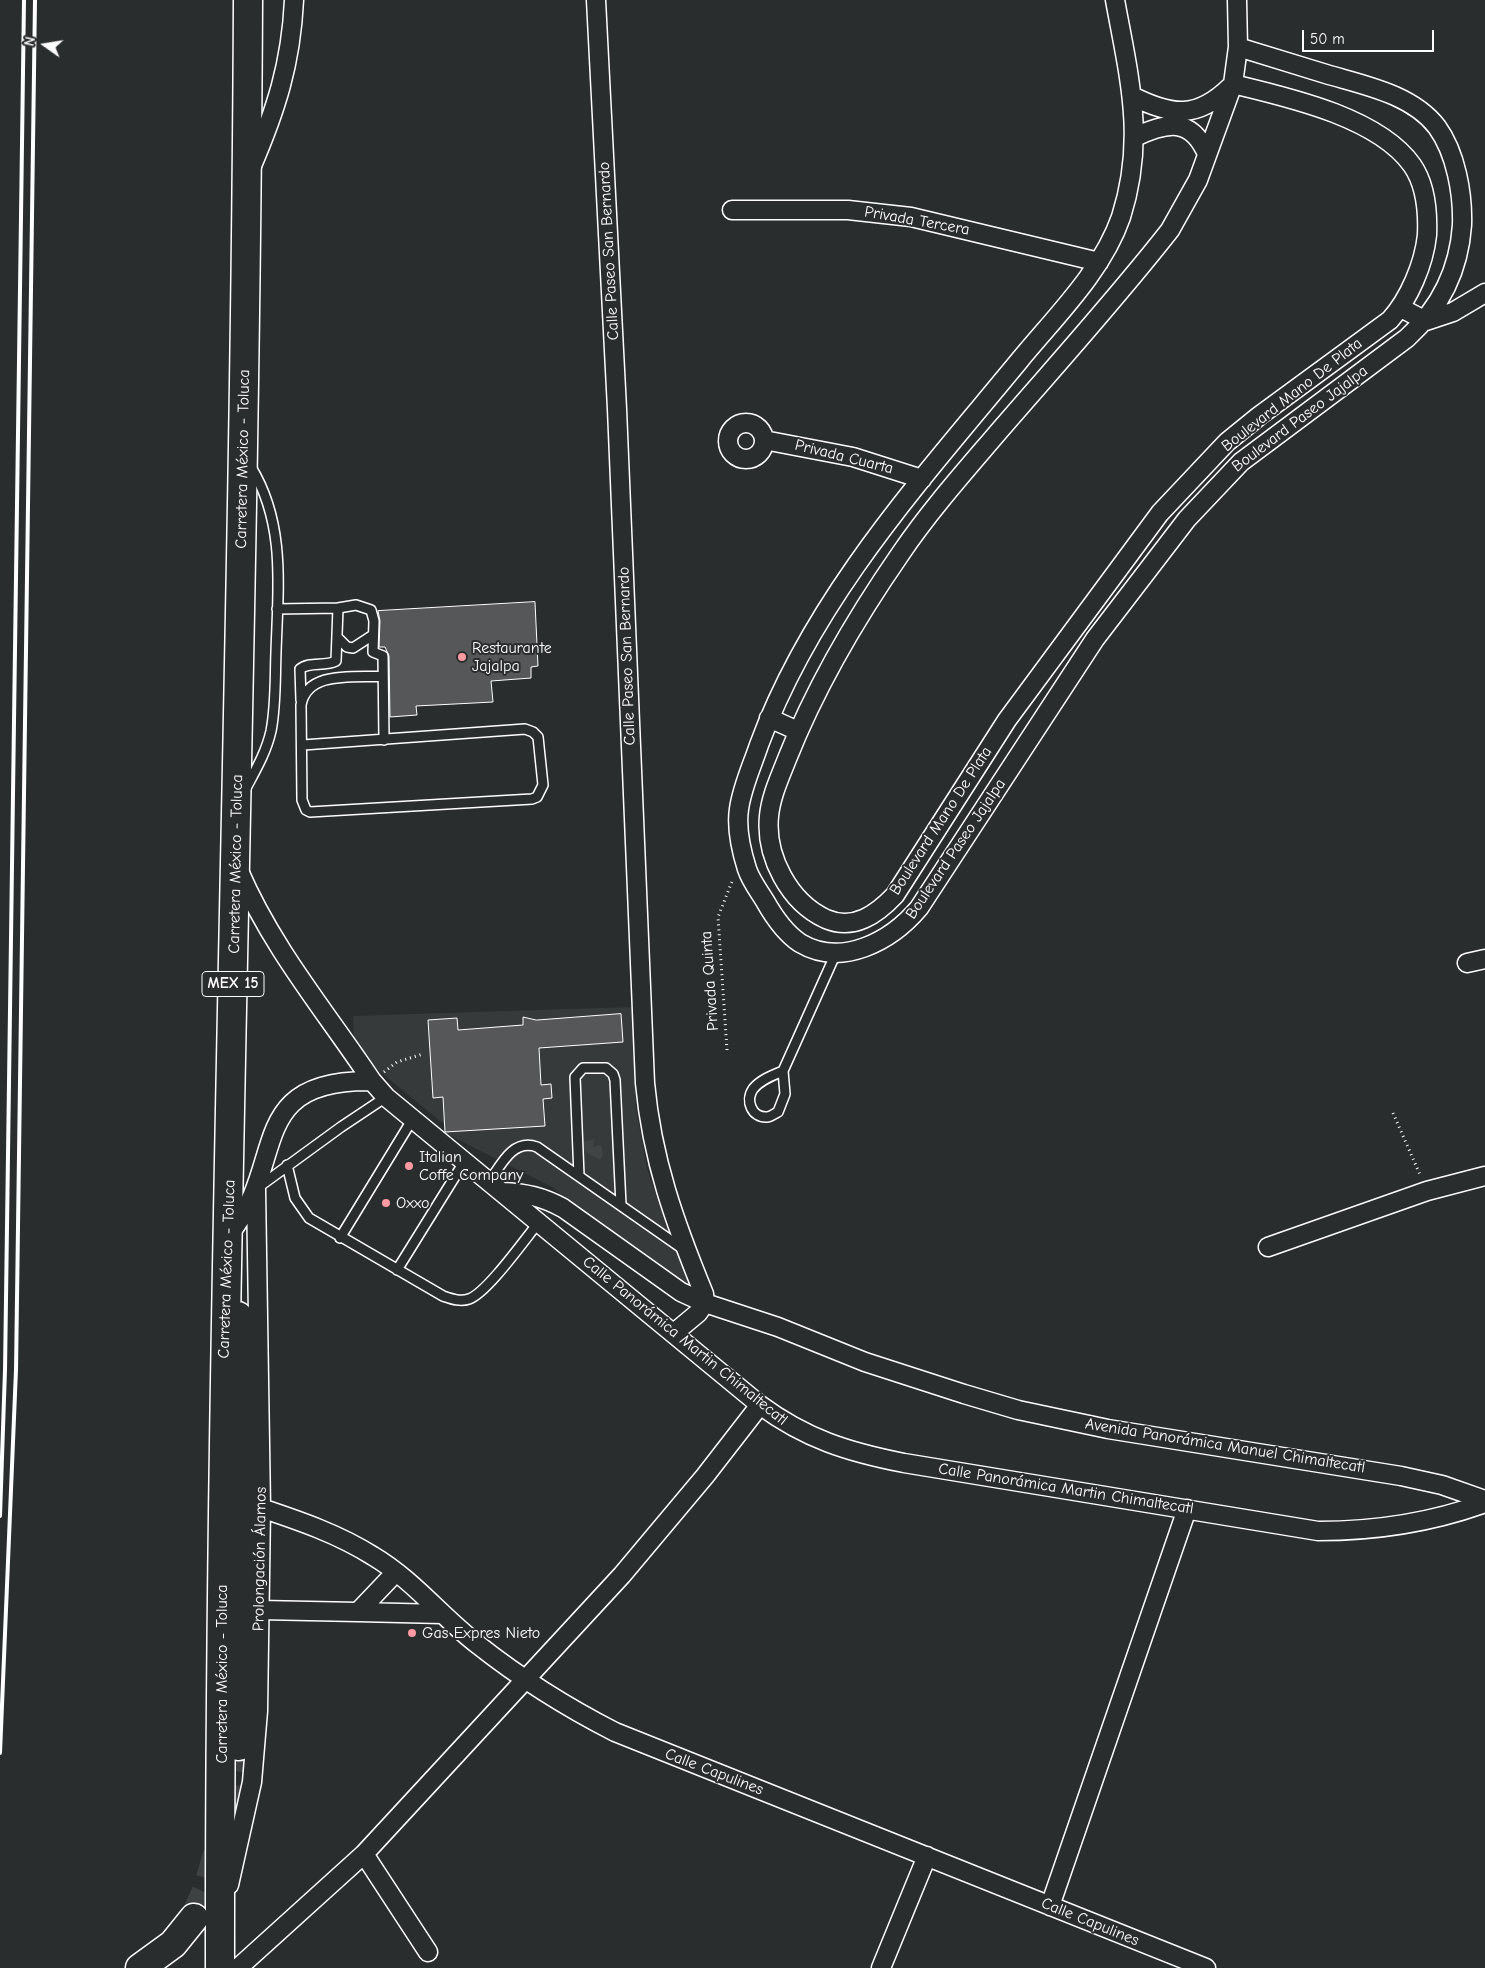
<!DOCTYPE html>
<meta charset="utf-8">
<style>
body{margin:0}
#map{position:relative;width:1485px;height:1968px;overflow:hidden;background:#2a2d2e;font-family:"Comic Neue",sans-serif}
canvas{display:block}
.north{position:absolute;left:20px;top:20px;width:50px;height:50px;-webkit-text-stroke:4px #2a2d2e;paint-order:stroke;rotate:283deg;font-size:14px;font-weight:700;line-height:20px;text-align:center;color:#fff}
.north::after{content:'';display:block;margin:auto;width:18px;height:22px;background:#fff;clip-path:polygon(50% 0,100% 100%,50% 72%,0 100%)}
.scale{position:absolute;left:1302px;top:30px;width:132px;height:22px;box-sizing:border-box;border:2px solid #fff;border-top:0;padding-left:6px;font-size:15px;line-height:18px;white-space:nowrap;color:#fff;-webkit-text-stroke:4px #2a2d2e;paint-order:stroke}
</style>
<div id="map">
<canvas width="1485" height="1968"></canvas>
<div class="north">N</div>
<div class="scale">50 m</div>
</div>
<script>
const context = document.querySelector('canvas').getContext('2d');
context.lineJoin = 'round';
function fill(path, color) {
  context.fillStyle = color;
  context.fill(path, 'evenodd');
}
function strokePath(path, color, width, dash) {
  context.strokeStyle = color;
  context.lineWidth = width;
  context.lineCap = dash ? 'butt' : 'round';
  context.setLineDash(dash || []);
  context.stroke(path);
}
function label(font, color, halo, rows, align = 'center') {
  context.font = font + ' "Comic Neue",sans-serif';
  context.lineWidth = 4;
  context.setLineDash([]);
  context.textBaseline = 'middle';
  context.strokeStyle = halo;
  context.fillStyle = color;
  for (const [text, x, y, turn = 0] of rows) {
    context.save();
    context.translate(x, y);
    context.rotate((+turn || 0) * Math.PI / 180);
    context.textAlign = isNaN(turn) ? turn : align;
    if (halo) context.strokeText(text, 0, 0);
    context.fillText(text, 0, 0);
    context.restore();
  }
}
const built = new Path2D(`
 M632 1007 636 1109 647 1168 667 1229 697 1294 618 1239 552 1187 445 1133V1125L378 1070 354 1039 353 1016Z`);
const green = new Path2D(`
 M594 1139 593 1147 601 1145 603 1155 600 1160 582 1150 581 1142Z`);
const building = new Path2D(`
 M535 602 538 666 531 667V678L491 681 493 702 416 706 417 715 390 717 389 656 385 647H379L380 621 378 611Z
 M621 1014 623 1042 539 1048 541 1085 551 1084 552 1098 543 1099 545 1126 445 1132 443 1097 433 1098 428 1020 457 1018 458 1030 523 1025V1017L536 1020Z`);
const primaryTunnel = new Path2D(`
 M227 1812 239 1746
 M194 1918 207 1889 217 1854`);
const path = new Path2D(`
 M727 1050 718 917 733 879
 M384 1072 397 1062 423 1054
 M1393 1113 1421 1177`);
const lane = new Path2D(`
 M277 609 338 608 356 605 371 610 374 621 373 652 383 656 384 740
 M338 638 347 647 353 648 373 635
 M301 700 300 669C309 661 325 667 336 661L338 608
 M303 745 525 729 533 732 538 737 543 785 537 797 532 799 310 812 306 810 302 800 301 705C307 670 355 678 383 676
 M245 790C255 771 266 753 271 731 276 706 275 678 276 652 278 588 286 524 251 467
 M783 1071C773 1075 760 1080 753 1089 745 1101 752 1118 767 1117 771 1117 775 1113 778 1112L785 1094 783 1071 836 953
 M287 1165 295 1198 309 1218 443 1296C452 1299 460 1302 469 1299 487 1293 525 1239 539 1222
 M579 1176 575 1077 583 1068H606L613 1074 615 1080 621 1205
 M489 1182C501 1165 513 1138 537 1147L683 1249
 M260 1186 341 1127 386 1097
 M340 1238 412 1120
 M397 1270 464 1162`);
const street = new Path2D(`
 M596 0 617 409 645 1083C652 1160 675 1223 704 1294L705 1303 698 1313 674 1333
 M1115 0C1129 77 1146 139 1121 217 1102 272 1055 317 1019 361 921 480 813 598 759 745 752 766 742 787 739 809 736 829 741 850 747 869 751 881 759 891 765 901 774 917 785 933 800 943 842 968 891 941 919 908L1095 639 1187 519 1241 462 1407 338C1440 308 1459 270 1462 225 1463 194 1456 153 1437 127 1412 94 1363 85 1326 74 1296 65 1267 56 1238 47
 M1233 84C1287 97 1378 117 1412 165 1426 185 1428 212 1427 235 1424 264 1409 299 1390 320L1259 416 1227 442 1160 513 1007 720 895 895C877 914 854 931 826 919 789 902 765 856 769 816 771 796 780 777 787 759 815 688 858 615 901 553 931 509 966 470 1000 430 1057 364 1116 299 1170 230L1198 180 1233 84 1238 47 1237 0
 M1132 96C1172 116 1197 119 1230 87
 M1135 137C1167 122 1191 117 1207 154
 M251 168C276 110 291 64 294 0
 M732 210H848L911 217 1099 262
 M1401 308 1426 321 1453 312 1485 293
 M728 441a18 18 0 1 1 36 0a18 18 0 1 1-36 0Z
 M764 440 853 457 922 479
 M769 718 798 731
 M239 871C272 948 326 1012 372 1081L386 1097 760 1405C806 1439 848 1452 904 1463L1318 1531C1376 1531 1430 1523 1485 1503
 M1467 963 1485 959
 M502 1192C526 1193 543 1197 563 1208L681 1292 705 1303 778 1327 865 1362 964 1394 1018 1410 1108 1429 1401 1476 1442 1485 1485 1500
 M229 1234C288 1165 243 1079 372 1081
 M1268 1247 1427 1191 1485 1176
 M261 1508C300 1521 338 1534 373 1556 412 1579 441 1616 477 1644 520 1678 566 1707 615 1732L1206 1968
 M260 1610 358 1612 396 1572
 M358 1612 442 1614
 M229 1885 252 1782 258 1711 261 1508 256 1189
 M1050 1906 1187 1509
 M428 1952 364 1854 622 1575 705 1476 760 1405
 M238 1968 364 1854
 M881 1968 927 1856`);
const primary = new Path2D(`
 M238 1316 243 1338 247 1386 243 1704 239 1746
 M140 1968 173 1944 194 1918
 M220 1968C219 1312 245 656 248 0`);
const rail = new Path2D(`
 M0 1516 5 1370 24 0
 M0 1753 16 1370 35 0`);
const markers = [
 [462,657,5,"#ff9aa2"],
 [409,1166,5,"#ff9aa2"],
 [386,1203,5,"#ff9aa2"],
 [412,1633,5,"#ff9aa2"]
];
const shields = [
 [233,984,62]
];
const shieldNames = [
 ["MEX 15",233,984]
];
const streetNames = [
 ["Privada Tercera",917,221,10],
 ["Calle Paseo San Bernardo",609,251,-93],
 ["Boulevard Mano De Plata",1292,395,-38],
 ["Boulevard Paseo Jajalpa",1300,419,-37],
 ["Privada Cuarta",844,457,14],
 ["Carretera México - Toluca",243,459,-89],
 ["Calle Paseo San Bernardo",627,656,-92],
 ["Boulevard Mano De Plata",941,821,-57],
 ["Boulevard Paseo Jajalpa",956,849,-56],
 ["Carretera México - Toluca",236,864,-89],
 ["Privada Quinta",710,981,-94],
 ["Carretera México - Toluca",227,1269,-88],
 ["Calle Panorámica Martin Chimaltecatl",685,1341,39],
 ["Avenida Panorámica Manuel Chimaltecatl",1225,1446,9],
 ["Calle Panorámica Martin Chimaltecatl",1066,1489,9],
 ["Prolongación Álamos",260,1559,-89],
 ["Carretera México - Toluca",222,1674,-90],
 ["Calle Capulines",714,1772,21],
 ["Calle Capulines",1090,1922,22]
];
const poiNames = [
 ["Restaurante",472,648],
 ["Jajalpa",472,666],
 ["Italian",419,1157],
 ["Coffe Company",419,1175],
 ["Oxxo",396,1203],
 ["Gas Expres Nieto",422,1633]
];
fill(built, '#373a3b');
fill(green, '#414445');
fill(building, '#555758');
strokePath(building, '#fff', 1);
strokePath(primaryTunnel, '#3f4243', 28, [28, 14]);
strokePath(lane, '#fff', 12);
strokePath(street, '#fff', 21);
strokePath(primary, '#fff', 31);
strokePath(path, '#fff', 3, [1, 4]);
strokePath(lane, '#2a2d2e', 9);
strokePath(street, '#2a2d2e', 18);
strokePath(primary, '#2a2d2e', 28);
strokePath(rail, '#fff', 4);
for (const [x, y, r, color] of markers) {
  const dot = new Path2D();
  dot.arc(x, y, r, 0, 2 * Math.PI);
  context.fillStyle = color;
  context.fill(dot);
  strokePath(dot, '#2a2d2e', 2);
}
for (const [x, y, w] of shields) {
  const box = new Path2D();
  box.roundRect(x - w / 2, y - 12.5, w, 25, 4);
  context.fillStyle = '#2a2d2e';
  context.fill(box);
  strokePath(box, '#fff', 1);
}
label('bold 15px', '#fff', null, shieldNames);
label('16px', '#fff', '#2a2d2e', streetNames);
label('16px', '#fff', '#2a2d2e', poiNames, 'left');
</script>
